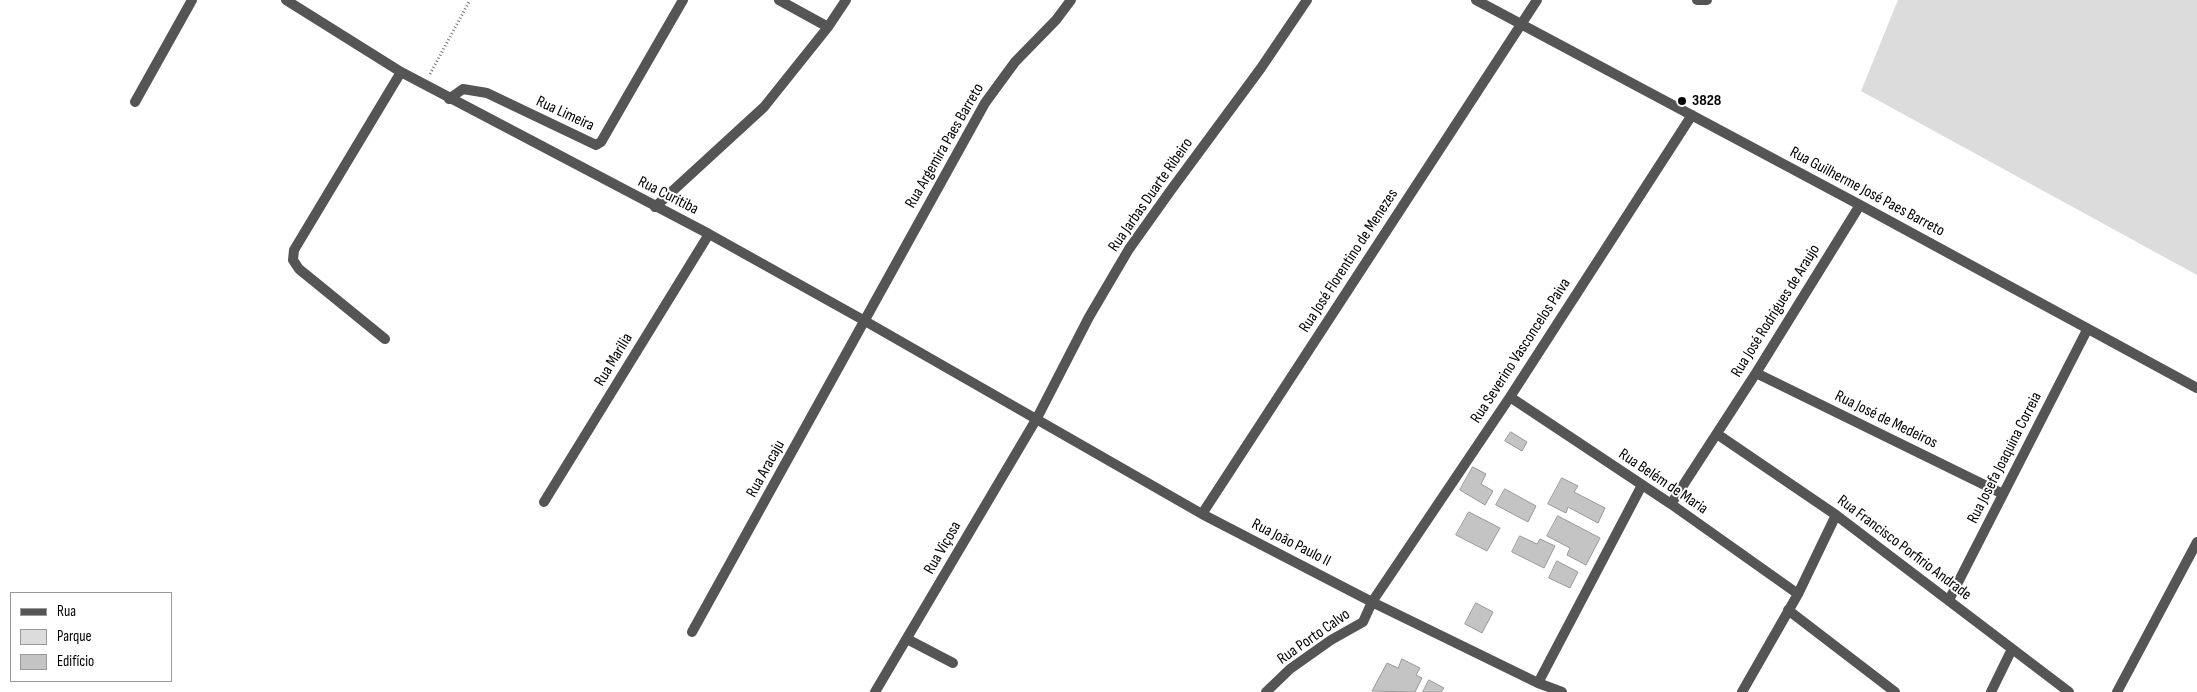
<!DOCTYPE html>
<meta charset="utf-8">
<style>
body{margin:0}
#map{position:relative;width:2197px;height:692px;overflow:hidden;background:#fff;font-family:"Sofia Sans Condensed",sans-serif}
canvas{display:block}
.legend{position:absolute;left:10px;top:592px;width:162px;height:90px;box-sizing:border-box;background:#fff;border:1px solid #999;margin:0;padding:6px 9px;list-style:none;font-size:15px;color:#000}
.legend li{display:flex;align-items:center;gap:10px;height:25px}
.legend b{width:25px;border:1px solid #999}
</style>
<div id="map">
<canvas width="2197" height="692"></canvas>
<ul class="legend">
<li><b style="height:6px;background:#555"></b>Rua</li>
<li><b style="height:14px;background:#dcdcdc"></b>Parque</li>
<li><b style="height:14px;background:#c4c4c4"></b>Edifício</li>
</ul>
</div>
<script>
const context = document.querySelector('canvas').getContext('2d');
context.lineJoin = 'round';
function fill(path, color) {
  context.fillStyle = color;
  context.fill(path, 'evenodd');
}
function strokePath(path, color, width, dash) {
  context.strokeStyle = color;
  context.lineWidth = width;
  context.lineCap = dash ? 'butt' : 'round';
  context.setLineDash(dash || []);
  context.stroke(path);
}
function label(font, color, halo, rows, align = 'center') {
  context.font = font + ' "Sofia Sans Condensed",sans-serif';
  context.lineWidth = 4;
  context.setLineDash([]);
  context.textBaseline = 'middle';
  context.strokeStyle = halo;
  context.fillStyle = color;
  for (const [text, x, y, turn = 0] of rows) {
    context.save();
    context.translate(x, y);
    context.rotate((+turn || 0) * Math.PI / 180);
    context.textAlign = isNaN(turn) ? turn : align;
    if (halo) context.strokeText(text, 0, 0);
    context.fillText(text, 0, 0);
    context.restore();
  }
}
const green = new Path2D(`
 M1898 0H2197V275L1861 91Z`);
const building = new Path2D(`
 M1511 432 1527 442 1522 451 1505 441Z
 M1473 467 1486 474 1481 484 1493 491 1485 505 1460 490Z
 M1562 478 1578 486 1574 492 1605 508 1598 523 1568 507 1566 513 1548 504Z
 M1505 489 1536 506 1528 522 1496 505Z
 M1469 512 1500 528 1487 551 1456 535Z
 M1558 516 1600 538 1586 565 1567 555 1570 548 1547 536Z
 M1520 536 1537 544 1540 539 1555 546 1544 568 1512 552Z
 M1557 561 1578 572 1570 588 1549 578Z
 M1476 603 1493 612 1482 633 1465 624Z
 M1402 659 1420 668 1416 675 1422 678 1415 692 1372 691 1387 663 1398 668Z
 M1429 680 1444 688 1441 692H1423Z`);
const path = new Path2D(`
 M430 74 470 0`);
const service = new Path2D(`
 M907 639 953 663`);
const minor = new Path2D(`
 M286 0 401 72 709 234 865 321 1202 514 1372 602 1538 683 1562 692
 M779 0 828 27
 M1476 0 1860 205 2197 388
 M1697 0H1707
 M449 99 463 89 487 93 596 145 601 142 683 0
 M135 102 192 0
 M655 207 764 107 828 27 846 0
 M385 339 299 269 293 260 294 250 401 72
 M1756 373 2003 494
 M1510 397 1671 504 1798 594
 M1717 434 1836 515 2069 692
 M544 502 709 234
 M1671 504 1756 373 1860 205
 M1202 514 1537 0
 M1949 600 2087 330
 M1788 610 1895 692
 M692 632 985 103 1015 62 1056 20 1071 0
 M1538 683 1642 485
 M875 692 1037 418 1089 317 1129 249 1171 190 1261 68 1307 0
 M1266 692 1290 669 1331 640 1363 622 1372 602 1510 397 1692 115
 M1742 692 1798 594 1836 515
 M1991 692 2012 649
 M2117 692 2197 542`);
const markers = [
 [1682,101,5,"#000"]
];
const poiNames = [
 ["3828",1692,101]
];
const streetNames = [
 ["Rua Limeira",565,114,25],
 ["Rua Argemira Paes Barreto",945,146,-60],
 ["Rua Guilherme José Paes Barreto",1867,192,28],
 ["Rua Jarbas Duarte Ribeiro",1151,195,-55],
 ["Rua Curitiba",668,196,27],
 ["Rua José Florentino de Menezes",1349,261,-57],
 ["Rua José Rodrigues de Araujo",1776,311,-58],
 ["Rua Severino Vasconcelos Paiva",1521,351,-57],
 ["Rua Marilia",614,360,-59],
 ["Rua José de Medeiros",1886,420,26],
 ["Rua Josefa Joaquina Correia",2005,458,-63],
 ["Rua Aracaju",766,469,-61],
 ["Rua Belém de Maria",1663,482,34],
 ["Rua João Paulo II",1291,543,27],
 ["Rua Viçosa",943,548,-60],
 ["Rua Francisco Porfirio Andrade",1904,548,37],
 ["Rua Porto Calvo",1314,637,-35]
];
fill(green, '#dcdcdc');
fill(building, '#c4c4c4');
strokePath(building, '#999', 1);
strokePath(path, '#777', 3, [1, 2.5]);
strokePath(service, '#555', 10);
strokePath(minor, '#555', 10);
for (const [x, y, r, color] of markers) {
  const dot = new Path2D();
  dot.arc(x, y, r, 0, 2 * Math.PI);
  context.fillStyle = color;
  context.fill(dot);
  strokePath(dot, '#fff', 2);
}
label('bold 16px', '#000', '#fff', poiNames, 'left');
label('16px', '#000', '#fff', streetNames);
</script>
